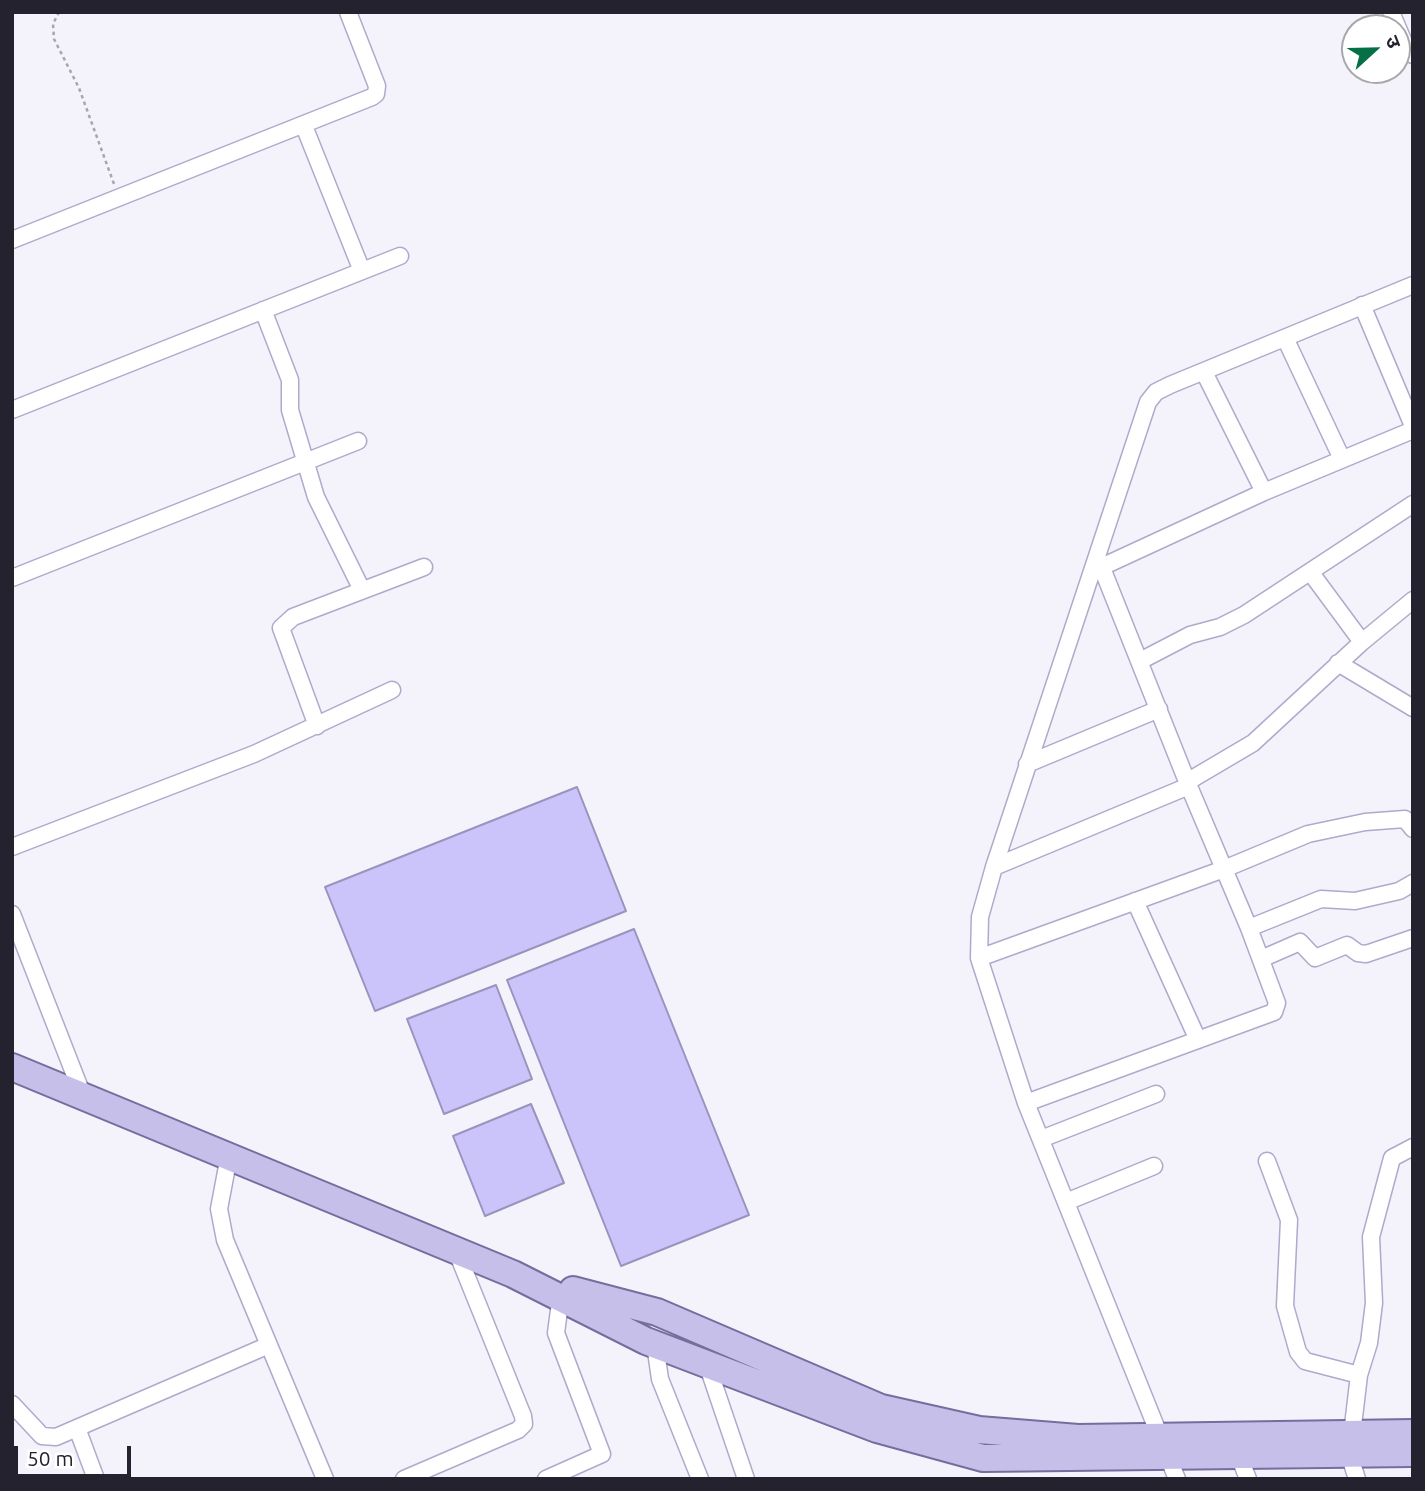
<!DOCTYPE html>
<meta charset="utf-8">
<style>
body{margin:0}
#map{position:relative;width:1425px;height:1491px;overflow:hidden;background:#f4f3fb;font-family:Ubuntu,"Noto Sans Devanagari",sans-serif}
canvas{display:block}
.frame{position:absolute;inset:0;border:14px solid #24222f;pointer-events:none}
.north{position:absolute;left:1341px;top:14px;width:70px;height:70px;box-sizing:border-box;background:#fff;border:2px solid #a7a7ac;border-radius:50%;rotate:68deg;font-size:19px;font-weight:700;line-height:28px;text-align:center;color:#24222f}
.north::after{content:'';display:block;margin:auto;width:24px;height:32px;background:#056f46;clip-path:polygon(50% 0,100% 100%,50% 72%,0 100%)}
.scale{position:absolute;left:14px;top:1446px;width:117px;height:32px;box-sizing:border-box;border:4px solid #24222f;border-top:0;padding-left:9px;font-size:21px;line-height:24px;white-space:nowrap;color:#24222f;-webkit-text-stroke:5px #fff;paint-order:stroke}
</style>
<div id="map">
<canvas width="1425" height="1491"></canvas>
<div class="frame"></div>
<div class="north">उ</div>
<div class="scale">50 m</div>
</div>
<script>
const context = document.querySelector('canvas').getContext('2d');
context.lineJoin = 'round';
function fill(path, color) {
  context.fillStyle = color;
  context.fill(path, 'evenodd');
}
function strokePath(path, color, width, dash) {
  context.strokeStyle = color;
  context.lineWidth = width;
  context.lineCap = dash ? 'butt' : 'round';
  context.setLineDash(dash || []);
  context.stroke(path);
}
const water = new Path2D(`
 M577 787 626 911 375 1011 325 887Z
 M634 929 749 1215 621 1266 507 980Z
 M496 985 532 1079 444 1114 407 1019Z
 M531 1104 564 1183 485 1216 453 1136Z`);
const path = new Path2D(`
 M59 12 53 24 54 39 79 88 114 184`);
const minor = new Path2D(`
 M1391 12 1408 52 1413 55
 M304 126 362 271
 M12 240 372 97 376 94 377 86 348 12
 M1362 305 1413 426
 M263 310 290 380V410L316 497 362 590
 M1286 340 1342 459
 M1204 372 1264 492
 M12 410 400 256
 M1102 568 1188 784 1249 928
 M1095 570 1264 492 1413 430
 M1311 573 1362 642
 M12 578 358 441
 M1140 661 1190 635 1220 627 1244 615 1413 504
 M1338 663 1413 708
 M317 726 281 628 293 617 424 567
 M1027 764 1159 709
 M12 847 254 754 392 690
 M994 867 1184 788 1192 779 1253 743 1362 642 1413 600
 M1135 901 1198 1040
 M12 914 83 1096
 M979 958 1224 869 1308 834 1365 822 1405 819 1413 829
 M1261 959 1300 942 1315 958 1347 945 1358 953 1366 954 1413 938
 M1026 1103 1274 1012 1277 1003 1249 928 1321 899 1355 901 1399 891 1413 883
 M1041 1139 1156 1094
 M229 1156 219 1209 225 1240 325 1479
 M1267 1161 1289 1220 1285 1306 1298 1352 1305 1361 1359 1375
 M1066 1202 1154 1166
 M655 1344 660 1379 700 1479
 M707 1364 746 1479
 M12 1404 42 1436 56 1437 269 1345
 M77 1428 96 1479
 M1352 1434 1359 1375 1369 1343 1374 1303 1371 1237 1392 1158 1413 1147
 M1349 1454 1357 1479
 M1239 1456 1248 1479
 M404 1479 518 1430 524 1424 523 1416 456 1250
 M546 1479 602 1454 556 1333 561 1295
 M1177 1479 1026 1103 979 958 980 917 994 867 1148 402 1156 392 1170 385 1413 285`);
const primary = new Path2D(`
 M12 1067 513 1274 646 1341 877 1429 983 1458 1413 1453
 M573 1290 657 1312 881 1408 979 1430 1078 1438 1413 1433`);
fill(water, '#cbc4fa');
strokePath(water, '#9993bd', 2);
strokePath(minor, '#aeaacc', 19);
strokePath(primary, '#756d9e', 30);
strokePath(path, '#a7a5af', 2.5, [3.5, 3.5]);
strokePath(minor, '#fff', 16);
strokePath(primary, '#c6bfe9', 26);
</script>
